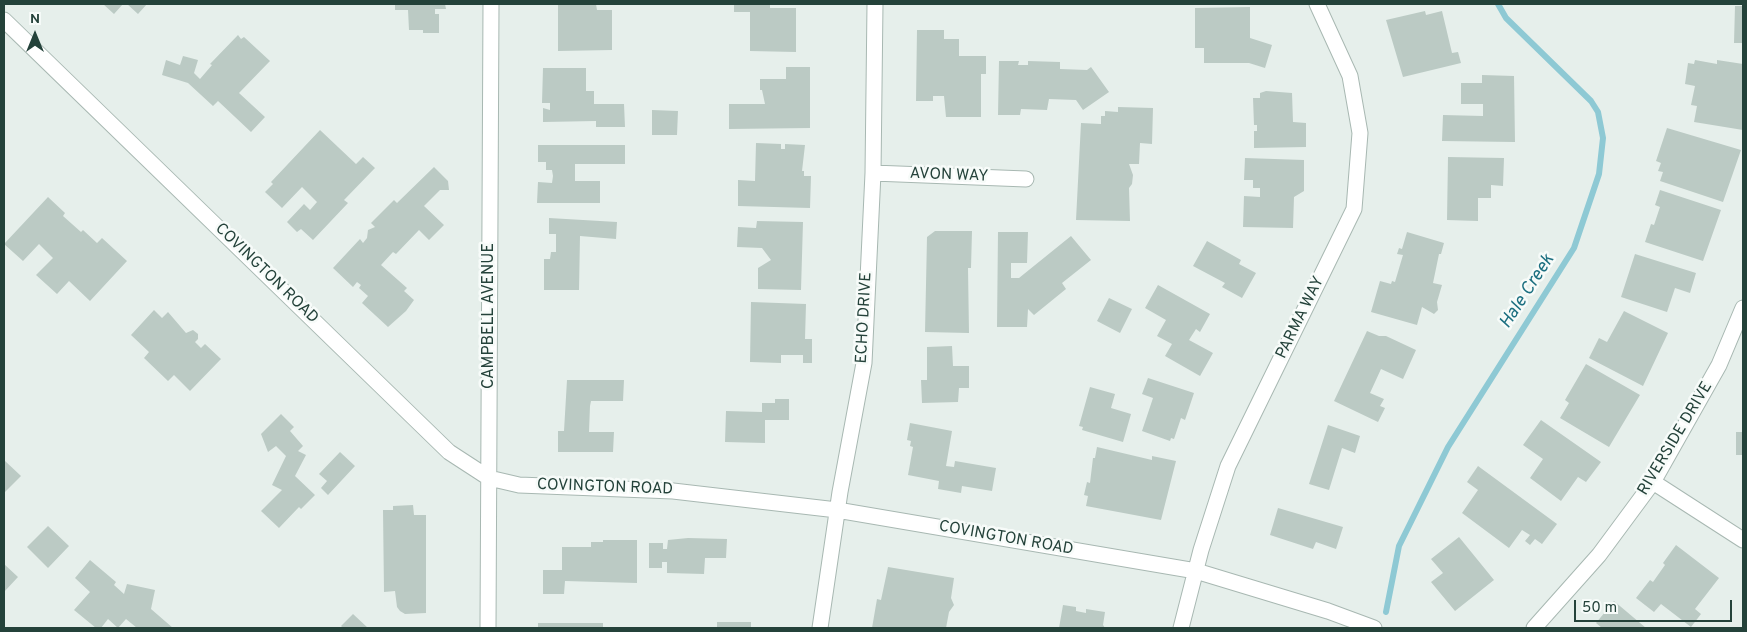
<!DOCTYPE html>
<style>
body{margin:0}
#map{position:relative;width:1747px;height:632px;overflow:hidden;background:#e6efeb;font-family:Overpass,sans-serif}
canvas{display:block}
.frame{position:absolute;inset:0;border:5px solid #24423a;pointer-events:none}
.north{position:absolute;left:10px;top:10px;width:50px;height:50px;-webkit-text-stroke:4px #f7fbf9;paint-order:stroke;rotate:0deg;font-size:14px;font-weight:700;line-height:20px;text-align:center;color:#24423a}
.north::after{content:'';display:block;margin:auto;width:18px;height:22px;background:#24423a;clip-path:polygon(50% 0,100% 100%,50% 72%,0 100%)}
.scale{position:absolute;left:1574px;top:600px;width:158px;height:22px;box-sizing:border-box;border:2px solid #24423a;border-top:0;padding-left:6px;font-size:15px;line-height:18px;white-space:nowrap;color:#24423a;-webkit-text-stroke:4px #f7fbf9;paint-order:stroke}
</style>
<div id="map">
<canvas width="1747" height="632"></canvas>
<div class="frame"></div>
<div class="north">N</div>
<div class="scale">50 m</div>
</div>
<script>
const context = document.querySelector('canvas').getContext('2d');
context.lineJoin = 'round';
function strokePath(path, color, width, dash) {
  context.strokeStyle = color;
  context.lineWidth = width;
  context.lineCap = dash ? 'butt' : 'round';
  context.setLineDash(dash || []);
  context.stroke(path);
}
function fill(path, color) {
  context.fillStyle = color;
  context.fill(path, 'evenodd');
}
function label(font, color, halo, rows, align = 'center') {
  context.font = font + ' Overpass,sans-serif';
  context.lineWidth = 5;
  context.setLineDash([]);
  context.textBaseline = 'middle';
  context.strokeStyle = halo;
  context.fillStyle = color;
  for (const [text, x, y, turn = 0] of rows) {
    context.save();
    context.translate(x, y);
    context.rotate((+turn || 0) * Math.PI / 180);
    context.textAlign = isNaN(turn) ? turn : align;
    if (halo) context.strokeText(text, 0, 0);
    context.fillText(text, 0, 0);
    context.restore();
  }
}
const stream = new Path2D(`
 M1386 612 1399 546 1448 447 1574 248 1599 174 1603 138 1598 112 1591 101 1506 18 1498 4`);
const building = new Path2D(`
 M103 4H123L114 14Z
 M127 4H147L138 14Z
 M395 4H445L446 9H435V14H439V33H423V30H409L408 10H395Z
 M558 4H596L597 10H612V50L558 51Z
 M734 4H770V8H796V52L750 51V12H734Z
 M1735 6H1743V43H1734Z
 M1250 7V38L1272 45 1265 68 1249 63H1204V48H1195V8Z
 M1425 11 1426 15 1442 11 1452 53 1458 52 1461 63 1403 77 1386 20Z
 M917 30H944V39H959V56H986V74H981V117H946L944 96H933V101H916Z
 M238 35 241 39 244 37 270 61 239 93 265 117 251 132 218 101 213 106 188 83 162 75 166 60 180 65 183 56 198 60 194 73 200 79 212 65 210 64Z
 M1695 60 1717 64V60L1743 64V130L1694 122 1697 106 1691 105 1695 86 1685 84 1688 63 1694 64Z
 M999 61H1019L1018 65H1028V61L1060 62V69L1087 70 1091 67 1109 92 1083 110 1076 100 1049 99 1047 110 1021 109 1020 115H998Z
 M786 67H810V128L729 129V104H765L762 90H760V79H786Z
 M543 68H586V91H594V104H624L625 127H596V121L543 122V108L550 110V103H542Z
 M1482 75 1514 76 1515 142 1442 141 1443 115 1483 116V104H1461V83H1482Z
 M1266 91 1292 93 1293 122 1306 123V147L1254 148V131H1257V125H1254L1253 98H1260V93Z
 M1118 107 1153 108 1152 144 1140 143 1139 164H1129L1133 175 1132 184 1129 188 1130 221 1076 220 1081 123 1101 124V116H1105V111L1118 112Z
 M652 110 678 111 677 135H652Z
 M1667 128 1741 150 1723 202 1660 181 1663 172 1658 171 1661 163 1656 161Z
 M320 130 356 164 363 157 375 168 344 200 348 203 313 240 301 229 297 232 287 222 304 204 310 210 317 202 302 187 282 208 265 192 273 184 271 182Z
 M756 143 781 144V149H785V144L805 145 802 171H804V176H811L810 208 738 206V180L755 181Z
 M538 145H625V164H575V181H600V203H537L538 182 552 183 553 176 552 170H546V162H538Z
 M1448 157 1504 158 1503 186 1491 185V198H1478V221L1447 220Z
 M1245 158 1304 160V191L1294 197 1293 228 1243 227 1244 196 1260 197V188H1253V180H1244Z
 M434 167 448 181 449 190H440L424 206 444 225 429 240 419 230 396 254 393 252 381 265 407 288 404 291 414 300 406 311 388 327 362 303 368 296 359 288 361 285 357 282 353 287 333 268 360 239 363 243 367 238 368 230 375 227 371 223 394 200 397 203Z
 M1660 190 1721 210 1703 261 1645 242 1651 224 1654 225 1660 207 1655 205Z
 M48 197 65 213 63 216 81 232 83 230 97 243 102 238 127 261 90 301 69 281 57 294 36 275 53 258 39 244 23 261 4 244Z
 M549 218 617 222 616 239 580 236 579 290H544V259H550L551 252H556V234H549Z
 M757 221 803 222 801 290 758 289V268L771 260 762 248 737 247 738 227 756 228Z
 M935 231H972L971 268H968L969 333 925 332 927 237Z
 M998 232H1028L1027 263H1011V278H1019L1071 236 1091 260 1062 283 1066 289 1034 315 1028 309 1027 327H997Z
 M1407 232 1444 243 1441 254H1439L1433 283 1442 285 1437 302 1438 310 1434 314 1422 307 1417 325 1371 312 1380 281 1391 284 1392 281 1395 282 1403 255 1397 254 1399 248 1402 249Z
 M1207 241 1241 260 1239 264 1256 273 1242 298 1222 287 1225 283 1193 266Z
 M1635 254 1696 273 1690 293 1675 288 1667 312 1621 297Z
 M1158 285 1210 314 1200 332 1196 329 1189 340 1213 353 1200 376 1165 356 1172 344 1157 336 1166 320 1145 308Z
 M1109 298 1132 309 1120 333 1097 321Z
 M751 302 806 304 805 339H812V363H803V355H781V363L750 362Z
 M154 310 162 318 168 312 186 333 193 330 198 334V339L195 342 201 348 205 344 221 359 190 391 174 375 168 381 144 358 149 352 131 335Z
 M1624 311 1668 333 1643 386 1589 358 1599 338 1607 342Z
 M1367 331 1379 336H1386L1416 350 1403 379 1381 369 1370 393 1384 399 1380 406 1385 408 1378 422 1334 401Z
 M952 346 953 366H969V388H959L958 402 922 403 921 380H927V347Z
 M1586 364 1640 395 1609 447 1560 418 1569 403 1565 400Z
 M1148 378 1194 393 1185 420 1181 418 1174 439 1171 438 1170 441 1142 431 1153 398 1142 394Z
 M567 380H624L623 401H591L590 406 589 432H614L613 452H558V431H564Z
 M1090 387 1115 394 1111 408 1131 414 1123 442 1082 430 1083 427 1079 426Z
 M775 399H789V420H765V443L725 442 726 411 762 412V403H775Z
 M281 414 294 427 290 431 303 446 298 451 306 455 295 476 315 495 301 509 299 507 279 528 261 511 282 490 272 485 286 456 276 446 268 452 261 434Z
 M1541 420 1601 462 1586 482 1578 477 1561 501 1530 478 1543 459 1523 445Z
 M910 423 952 431 946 466 954 467 955 461 996 468 992 491 962 486 961 493 938 489 939 481 908 475 913 447 910 446 911 441 907 440Z
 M1328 425 1360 436 1355 453 1342 448 1329 490 1309 484Z
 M1736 432H1743V455H1736Z
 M1097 447 1152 460V456L1176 461 1161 520 1086 506 1088 496 1084 495 1087 482 1090 483 1093 458H1095Z
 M340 452 355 466 328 495 321 488 327 481 319 474Z
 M4 460 21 476 4 493Z
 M1478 466 1557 524 1542 544 1535 539 1530 545 1525 541 1530 535 1522 530 1509 548 1462 513 1478 490 1467 482Z
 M413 505 414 515H426V613L405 614 400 611 397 607 395 591 384 592 383 510H393V506Z
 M1278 508 1343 527 1336 549 1316 542 1313 549 1270 535Z
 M48 526 69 546 48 568 27 547Z
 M1459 537 1494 580 1455 611 1431 582 1443 573 1431 559Z
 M688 538 727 539 726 558H705L704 574 667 573V562H662V568H649V543H663V549H667L668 540Z
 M603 540H637V583L565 581 564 594H543V570H562V547H591V542H603Z
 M1676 545 1719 578 1695 609 1701 614 1691 627 1661 604 1654 612 1636 598 1650 580 1653 582 1665 565 1663 563Z
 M90 560 116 582 114 585 124 594 127 584 155 590 151 609 173 628H137L126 619 118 628 108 619 101 628H96L74 610 90 592 75 578Z
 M4 564 18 577 4 592Z
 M888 567 954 578 951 598 954 605 949 612 946 628H872L877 599 881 600Z
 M1614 601 1646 628H1602L1596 623Z
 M1063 605 1076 607V611L1086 613V609L1105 612 1103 625 1105 628H1059Z
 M353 614 368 628H343L341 626Z
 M717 622H751V628H717Z
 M538 623H603V628H538Z`);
const minor = new Path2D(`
 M4 20 449 452 489 478 519 485 673 491 837 510 1196 571 1328 611 1374 628
 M873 173 1026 179
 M1653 482 1743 540
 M488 628 491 4
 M820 628 840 492 864 363 873 173 875 4
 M1181 628 1201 550 1228 466 1354 209 1360 133 1350 76 1317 4
 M1534 628 1599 555 1653 482 1719 365 1743 308`);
const streetNames = [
 ["AVON WAY",949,176,2],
 ["COVINGTON ROAD",266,274,44],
 ["CAMPBELL AVENUE",490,316,-90],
 ["ECHO DRIVE",865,318,-87],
 ["PARMA WAY",1301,318,-64],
 ["RIVERSIDE DRIVE",1676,439,-59],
 ["COVINGTON ROAD",605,488,2],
 ["COVINGTON ROAD",1006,539,10]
];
const waterNames = [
 ["Hale Creek",1528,292,-57]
];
strokePath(stream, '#8ec9d4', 6);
fill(building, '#bbcac4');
strokePath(minor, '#a8b8b2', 17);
strokePath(minor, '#fff', 15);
label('16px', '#24423a', '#f7fbf9', streetNames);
label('italic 18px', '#1c6f80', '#f7fbf9', waterNames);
</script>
